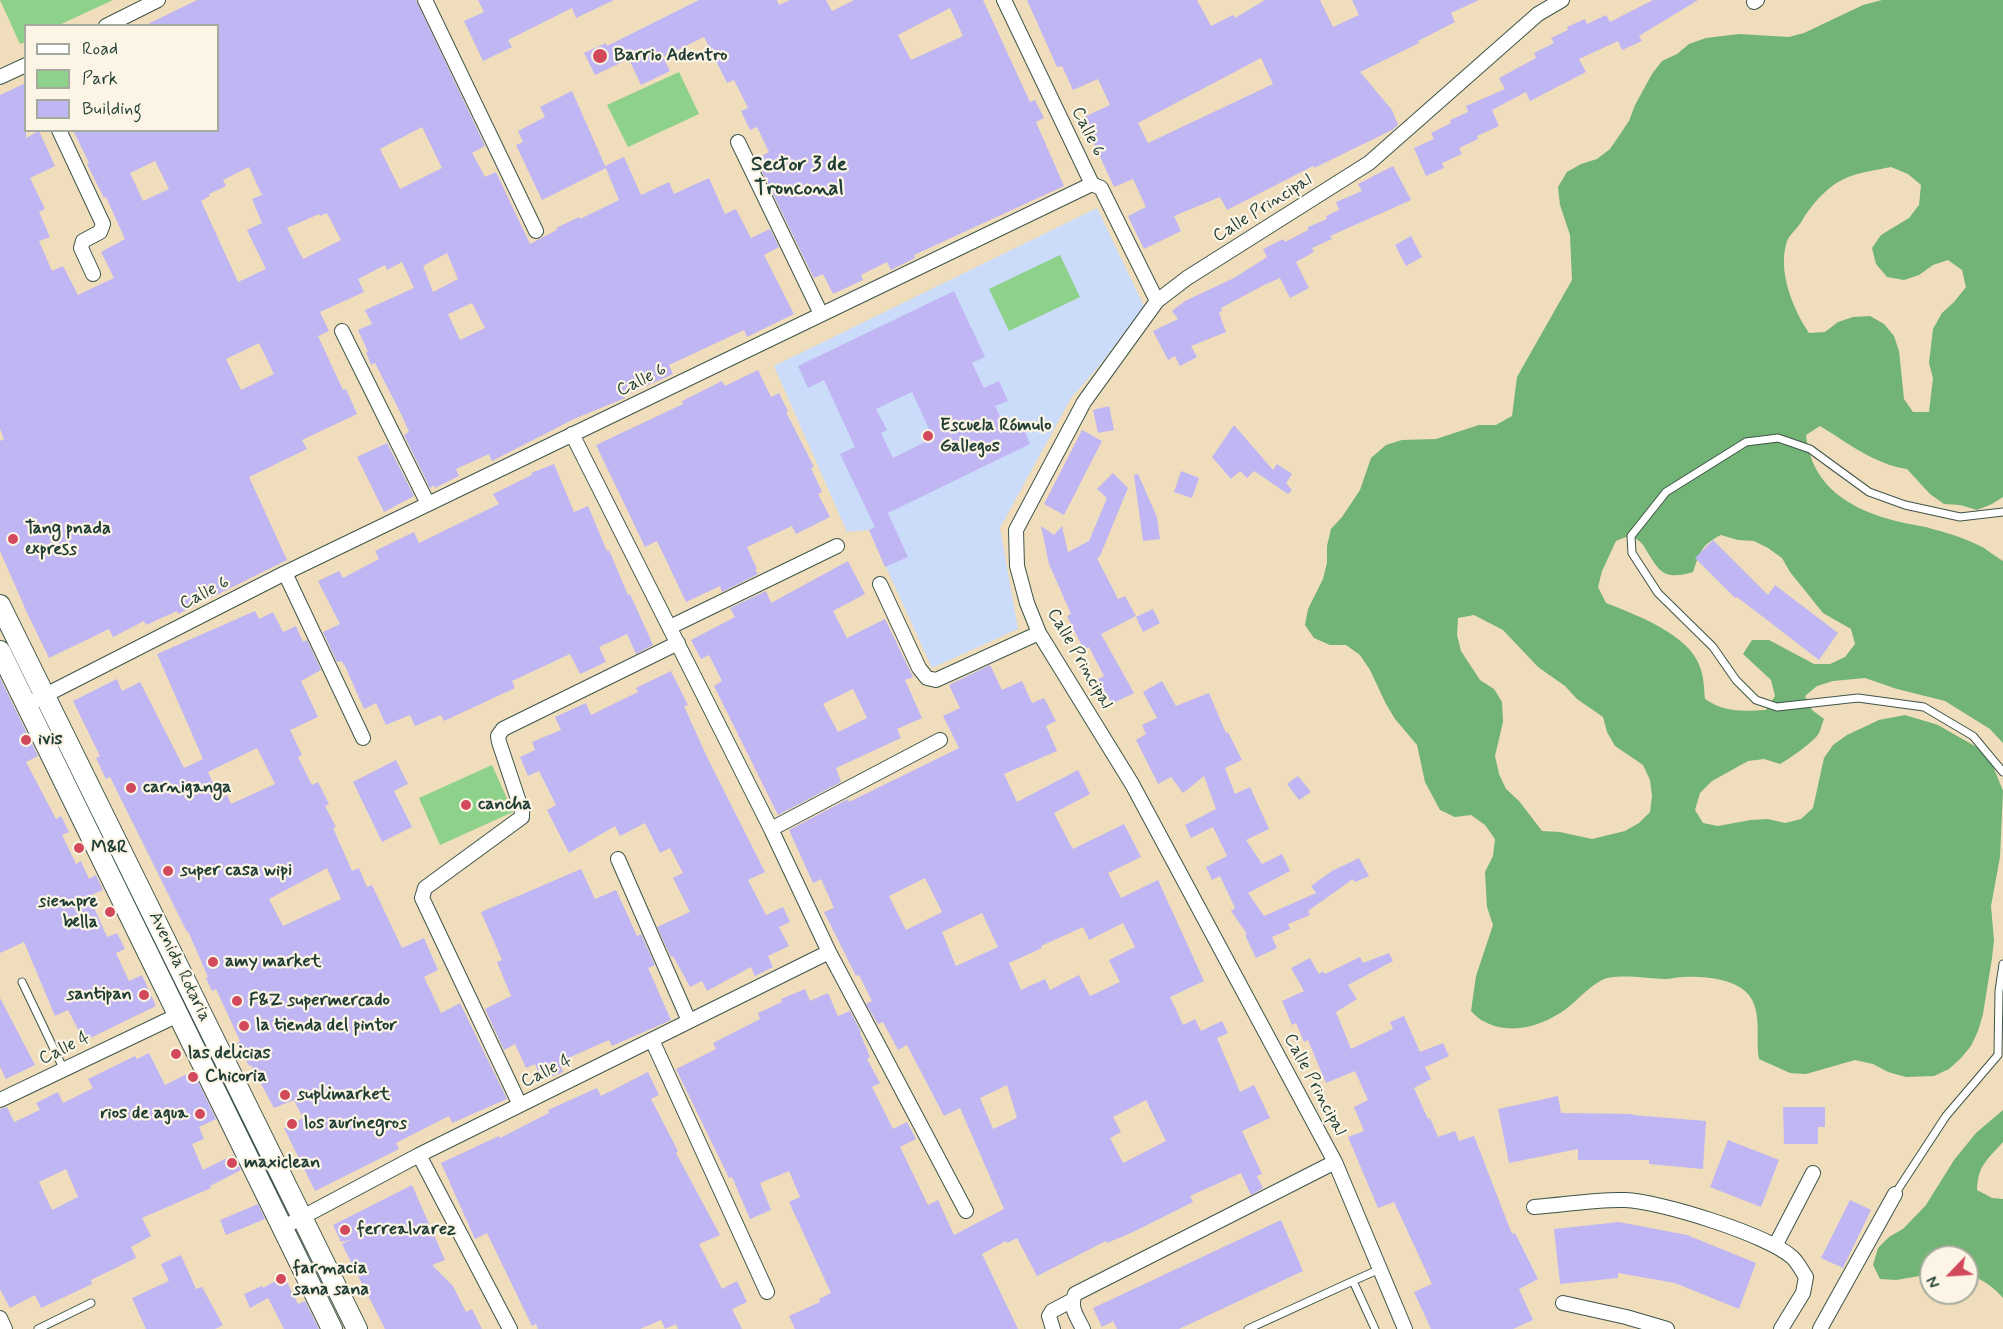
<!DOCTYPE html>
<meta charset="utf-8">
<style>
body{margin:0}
#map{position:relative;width:2003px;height:1329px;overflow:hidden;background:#efddbb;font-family:Mynerve,sans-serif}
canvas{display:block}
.legend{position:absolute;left:24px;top:24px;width:195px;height:108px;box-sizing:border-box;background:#fcf5e5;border:2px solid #a4ab9e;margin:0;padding:8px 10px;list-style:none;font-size:18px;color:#1f3d34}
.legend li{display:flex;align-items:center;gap:12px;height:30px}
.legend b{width:30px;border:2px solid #a4ab9e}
.north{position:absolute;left:1919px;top:1245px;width:60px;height:60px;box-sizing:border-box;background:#fcf5e5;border:2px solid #a4ab9e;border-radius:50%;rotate:245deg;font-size:16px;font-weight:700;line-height:24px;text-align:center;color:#1f3d34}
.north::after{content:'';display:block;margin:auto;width:21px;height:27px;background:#d1495b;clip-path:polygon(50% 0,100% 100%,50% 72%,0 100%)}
</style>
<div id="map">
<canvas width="2003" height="1329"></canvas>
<ul class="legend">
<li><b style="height:8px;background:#fff"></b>Road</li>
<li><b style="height:16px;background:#8ed18a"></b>Park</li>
<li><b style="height:16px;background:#c1b6f4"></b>Building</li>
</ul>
<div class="north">N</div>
</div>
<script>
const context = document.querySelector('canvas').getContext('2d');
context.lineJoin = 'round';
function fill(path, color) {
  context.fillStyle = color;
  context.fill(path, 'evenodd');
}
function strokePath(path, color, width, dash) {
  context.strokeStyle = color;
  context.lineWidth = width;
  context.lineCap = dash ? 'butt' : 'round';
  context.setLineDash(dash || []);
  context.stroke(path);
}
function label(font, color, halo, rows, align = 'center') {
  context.font = font + ' Mynerve,sans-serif';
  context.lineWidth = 4.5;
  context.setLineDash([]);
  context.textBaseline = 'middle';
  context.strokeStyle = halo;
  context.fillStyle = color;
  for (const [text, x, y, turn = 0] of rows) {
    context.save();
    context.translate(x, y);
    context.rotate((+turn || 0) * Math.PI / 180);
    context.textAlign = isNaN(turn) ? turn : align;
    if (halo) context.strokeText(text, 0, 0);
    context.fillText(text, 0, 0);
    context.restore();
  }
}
const built = new Path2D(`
 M1097 208 1144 306 1099 366 1071 398 1000 528 1018 629 932 668 869 530 847 532 774 366Z`);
const green = new Path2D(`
 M0 0H113L59 25 26 26 25 42 20 44Z
 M679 72 699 114 628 147 607 105Z
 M1060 255 1080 297 1009 331 989 289Z
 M492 765 513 812 440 845 419 798Z`);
const forest = new Path2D(`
 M1882 0H2003V497L1992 504 1977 510 1960 505 1944 504 1930 494 1907 469C1874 464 1848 443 1820 426L1806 435C1811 487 1852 511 1900 522 1912 525 1925 526 1936 530 1952 534 1969 540 1984 548 1990 552 1996 557 2003 561V743L1990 729 1945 701 1897 689 1865 678 1833 681 1817 686 1805 696 1812 710 1824 719C1822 723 1821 729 1819 733 1815 741 1789 759 1780 764L1764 759 1748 761 1712 781 1700 793 1695 810 1703 823 1718 826 1751 820 1768 819 1785 823 1801 819 1813 808 1824 758 1833 745 1847 735 1879 720 1905 715 1938 725 1980 749 1991 761 2003 791 2000 857 1991 906 1994 940 1992 958 1983 1014 1978 1031 1971 1046 1961 1058 1949 1069 1934 1076 1906 1077 1888 1072 1873 1064 1855 1060 1806 1074 1790 1073 1759 1059C1755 1038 1763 1012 1748 994 1734 978 1702 976 1683 977 1677 977 1671 979 1665 979 1649 979 1616 973 1602 980 1588 987 1578 1000 1566 1009 1544 1025 1512 1036 1485 1022 1480 1020 1475 1015 1471 1011L1476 976 1493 925 1487 907 1485 872 1493 856 1495 839 1485 825 1471 815 1455 817 1440 810 1425 782 1417 745 1395 719 1386 704 1370 670 1360 655 1346 645H1330L1314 638 1305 625 1308 609 1323 579 1327 563V546L1331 529 1342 517 1360 490 1371 458 1386 445 1402 440 1436 439 1479 425H1496L1512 416 1517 377 1572 280 1570 235 1560 205 1558 187 1567 172 1581 164 1597 159 1610 149 1629 121 1635 105 1652 74 1662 61 1677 54 1689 44 1706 38 1739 34 1789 37 1804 33 1863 5ZM1891 167 1908 174 1921 185 1919 205 1909 218 1881 235 1872 248 1876 264 1887 277 1904 280 1919 275 1933 265 1948 260 1962 270 1966 287 1954 302 1942 313 1933 329 1929 363 1933 378 1929 412H1913L1904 399 1899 351 1894 336 1884 324 1870 316 1853 317 1838 322 1825 332 1809 333C1793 309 1777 271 1787 241 1790 234 1799 227 1803 219 1812 204 1829 185 1846 178 1859 172 1877 170 1891 167ZM1631 535C1636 539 1642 542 1645 548 1659 571 1663 581 1693 572 1700 552 1701 545 1721 535L1738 540 1754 541 1768 548 1782 558 1790 572 1823 613 1851 629 1855 644 1845 657 1830 664H1814L1769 640H1752L1743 654 1771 680 1775 696 1766 710C1742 711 1726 713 1705 699 1704 689 1704 677 1700 667 1689 634 1636 615 1606 603L1598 587 1602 571 1616 541ZM1474 615 1503 630 1538 667 1565 686 1577 699 1603 717 1607 732 1615 746 1643 765 1650 780 1652 796 1650 812 1639 823 1625 831 1592 839 1560 832 1542 831 1519 801 1506 789 1499 774 1495 756 1503 722 1502 702 1494 689 1480 680 1461 651 1457 635 1458 618Z
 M2003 1110V1142C1987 1160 1978 1165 1977 1190L1992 1198 2003 1199V1298C1993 1286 1981 1279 1967 1273V1257H1931V1274L1896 1280 1880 1279 1873 1265 1878 1248 1889 1237 1903 1229 1926 1205 1954 1160 1976 1133Z`);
const building = new Path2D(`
 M197 0H416L485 146 472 153 485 177 496 172 530 244 557 230 556 228 579 217 580 219 619 200 605 166 624 157 641 195 669 182 674 194 709 178 725 214 736 209 751 238 770 229 779 247 764 255 794 314 747 337 744 330 669 365 673 374 624 396 625 398 574 419 492 461 489 454 456 469 459 476 435 488 434 485 430 488 404 435 409 432 402 416 375 363 371 365 366 352H368L358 330 372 324 365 310 414 288 402 262 387 270 385 265 358 279 364 292 320 312 329 331 318 336 343 390 346 389 357 414 302 440 307 449 249 477 287 560 178 614 177 611 146 625 144 621 113 637 109 629 49 658 28 615 0 551V441L4 439 0 429V95L26 83V138L39 131 55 166 30 178 45 209 39 212 50 237 39 241 52 271 63 266 78 295 114 278 101 252 125 239 106 197 104 198 87 164 89 163 73 130H218V26H144ZM422 127 442 168 400 189 380 149ZM155 161 169 189 143 201 130 173ZM249 167 262 195 252 199 262 223 247 230 266 269 238 282 201 201 210 196 209 194 226 186 223 180ZM327 213 341 240 303 259 287 228 319 214 320 216ZM447 253 458 279 433 292 423 266ZM472 303 485 328 460 340 448 314ZM259 343 274 374 241 390 226 359Z
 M478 0H614L576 18 572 8 508 40 512 47 483 61 464 21 484 12Z
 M699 0H777L779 5 790 0H826L832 11 854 0H983L1030 102 1035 100 1044 118 1036 122 1064 186 914 255 915 258 891 270 887 262 861 275 863 280 833 294 823 274 814 278 804 258 756 159 769 152 757 127 750 130 741 111 748 108 734 80 727 83 704 37 663 57 670 71 641 85 629 59 595 75 584 53 606 43 607 46ZM950 8 963 36 911 60 898 35Z
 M1027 0H1197L1211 26 1233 15 1235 18 1265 0H1320L1333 27 1359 15 1352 0H1479L1451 13 1455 22 1418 41 1419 43 1360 72 1392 110 1398 125 1392 130 1314 168 1313 166 1227 210 1220 197 1174 216 1181 231 1144 249 1128 216 1146 207 1133 179 1114 187 1082 118 1110 105 1098 79 1073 90 1062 66 1057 67ZM1261 58 1273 84 1148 143 1138 123Z
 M1653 0H1698L1639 36 1642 41 1622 50 1618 41 1579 59 1586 72 1530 101 1526 92 1492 110 1499 126 1477 136 1478 139 1459 148 1462 154 1442 163 1444 168 1426 176 1414 148 1434 139 1431 133 1451 123 1450 120 1468 112 1466 106 1505 89 1499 78 1536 58 1534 53 1554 43 1551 38 1568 30 1567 27 1585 19 1587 24 1606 15 1610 22Z
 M572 91 606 168 542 200 516 145 523 142 518 131 545 117 540 107Z
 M1393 166 1411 200 1330 236 1332 239 1312 248 1314 252 1296 262 1309 288 1290 298 1280 278 1264 285 1221 308 1222 311 1219 313 1226 332 1191 346 1197 357 1180 366 1175 356 1168 360 1153 331 1178 319 1172 311 1185 301 1234 278 1267 257 1263 249 1283 239 1285 242 1308 230V227L1327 219 1326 216 1339 210 1336 202 1362 191 1358 184Z
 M1411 236 1422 257 1406 266 1395 245Z
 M954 291 985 357 972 363 984 388 999 381 1008 401 995 406 1007 431 1022 424 1030 444 888 513 908 557 885 567 869 530 875 527 840 454 855 447 824 380 808 388 798 366ZM912 392 933 438 893 458 881 433 887 430 876 409Z
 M758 370 771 397 779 393 788 411 786 412 814 467 811 468 822 492 818 494 830 517 796 534 792 526 747 547 757 569 755 570 758 574 722 592 720 586 686 602 657 541 645 547 596 445 683 404 682 401 722 381 725 386Z
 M1109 406 1114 430 1098 433 1093 410Z
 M1234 425 1273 470 1277 464 1292 474 1286 483 1292 490 1288 494 1254 471 1247 478 1240 471 1231 479 1212 457Z
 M1082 430 1102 441 1064 515 1044 504Z
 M387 443 414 496 384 512 357 457Z
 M554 464 574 512 588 506 607 551 609 550 628 595 630 594 653 645 636 654 627 634 599 647 606 662 580 674 570 654 512 681 515 688 444 721 441 715 415 726 410 715 386 725 376 703 364 709 345 666 341 661 337 662 323 632 340 624 318 581 339 571 343 578 379 559 375 551 414 532 419 543 499 504 493 494 532 475 531 473Z
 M1181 471 1199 478 1192 498 1174 492Z
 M1113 473 1128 488 1100 556 1097 558 1118 599 1125 596 1136 616 1101 634 1134 693 1112 704 1098 679 1104 676 1089 647 1084 650 1067 616 1071 614 1049 564 1041 526 1054 535 1062 526 1068 552 1089 541 1107 498 1097 489Z
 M1138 474 1157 517 1160 539 1143 541 1134 475Z
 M1713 540 1768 595 1775 585 1838 633 1819 660 1737 597 1735 598 1695 558Z
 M848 561 865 594 833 611 847 638 885 619 913 677 905 680 922 718 897 729 901 738 836 768 841 782 778 815 714 686 722 681 709 655 701 659 691 640 735 617 730 608 766 591 771 603ZM853 689 867 718 838 732 823 704Z
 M1153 609 1160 623 1143 632 1136 617Z
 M255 611 259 619 273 612 283 632 296 626 303 642 307 640 321 670 301 681 318 717 290 730 302 755 298 757 312 785 318 782 329 804 325 806 336 827 333 828 352 871 359 868 367 887 372 885 402 948 424 938 438 970 424 977 441 1013 460 1003 507 1099 452 1123 449 1116 396 1143 399 1149 315 1191 284 1128 303 1118 294 1100 274 1108 251 1065 249 1066 237 1043 240 1041 216 989 212 991 206 978 208 977 188 931 187 932 110 777 106 779 96 758 100 756 73 701 117 679 122 691 140 682 184 768 203 759 157 654ZM257 748 275 784 231 804 227 795 220 799 208 772ZM327 868 341 899 283 926 269 899Z
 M990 665 1002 690 1022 681 1032 703 1044 698 1056 721 1046 726 1057 751 1004 774 1017 802 1078 770 1090 794 1054 813 1071 846 1073 849 1124 824 1141 857 1108 873 1121 898 1158 880 1204 981 1170 997 1183 1025 1195 1019 1201 1031 1222 1021 1228 1033 1217 1038 1240 1092 1254 1085 1270 1118 1242 1131 1262 1174 1257 1176 1263 1188 1251 1195 1241 1173 1190 1196 1193 1202 1133 1232 1107 1243 1106 1241 1037 1276 1017 1238 1007 1243 1006 1241 982 1254 1018 1329H795L789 1316 820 1302 819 1299 831 1293 789 1202 800 1197 789 1171 760 1183 771 1210 750 1219 732 1177 729 1178 676 1069 716 1049 713 1043 760 1019 758 1013 782 1002 781 999 805 989 810 1001 828 993 838 1016 850 1011 861 1032 860 1033 870 1057 867 1059 880 1083 872 1087 893 1129 907 1122 916 1139 900 1147 928 1205 938 1200 954 1235 1004 1209 960 1108 944 1116 907 1045 898 1050 883 1022 878 1024 866 1004 872 1001 859 975 856 976 824 912 834 908 821 879 813 883 789 830 848 799 849 802 959 748 943 716 960 708 949 685ZM925 878 942 912 906 930 889 896ZM982 913 998 947 956 966 942 932ZM1123 923 1135 947 1109 960 1120 982 1090 996 1079 975 1050 990 1045 979 1021 990 1009 963 1042 948 1041 946 1083 927 1089 940ZM1007 1085 1017 1118 993 1129 980 1098ZM1146 1100 1166 1141 1123 1163 1110 1138 1121 1132 1113 1117Z
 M671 671 688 705 684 706 707 757 765 872 748 880 766 915 783 907 790 922 779 927 789 946 768 956 773 967 755 976 751 967 707 991 702 981 690 987 673 956 671 957 657 927 690 912 673 878 683 873 670 848 660 853 645 823 620 836 615 826 569 853 547 810 556 805 539 771 528 776 520 757 535 750 532 742 561 730 555 717 586 703 591 715 638 692 636 688Z
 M0 678 38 756 26 762 56 819 61 816 69 832 62 835 76 864 81 861 89 879 96 875 103 890 89 896 107 937 117 933 125 949 116 953 129 981 142 975 156 1006 84 1041 68 1010 55 1016 24 942 0 953Z
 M1162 681 1176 706 1209 693 1226 733 1228 732 1242 760 1225 768 1235 794 1250 787 1269 829 1246 840 1262 864 1282 854 1290 871 1248 893 1264 916 1316 893 1311 886 1332 871 1359 858 1369 876 1355 882 1353 879 1308 911 1310 915 1288 924 1290 929 1272 937 1277 948 1256 958 1245 935 1247 934 1231 911 1235 908 1220 876 1212 880 1206 867 1227 856 1213 827 1191 838 1185 825 1216 809 1204 776 1183 793 1171 777 1158 784 1136 740 1146 734 1142 725 1157 718 1143 692Z
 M396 760 408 784 394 791 412 827 382 842 353 782Z
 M1298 776 1311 792 1299 800 1287 784Z
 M581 869 595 899 616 890 637 936 641 934 655 965 648 968 671 1020 612 1046 609 1040 559 1062 563 1072 542 1081 535 1064 526 1068 515 1044 504 1050 485 1009 511 996 497 962 502 960 481 912Z
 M1389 953 1393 961 1348 985 1357 999 1336 1012 1351 1049 1393 1029 1390 1022 1404 1016 1420 1052 1443 1043 1449 1056 1425 1067 1431 1079 1414 1088 1428 1119 1430 1118 1438 1137 1455 1131 1459 1141 1474 1136 1512 1234 1515 1233 1538 1279 1519 1289 1533 1320 1513 1329H1431L1414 1292 1432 1284 1394 1202 1378 1208 1348 1137 1364 1131 1354 1107 1368 1100 1355 1071 1326 1083 1308 1040 1304 1042 1296 1023 1292 1025 1282 1001 1304 991 1291 968 1310 958 1319 974 1323 971 1325 974 1360 957 1363 963Z
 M0 998 35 1065 6 1079 0 1067Z
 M149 1053 165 1085 193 1071 216 1119 199 1127 204 1139 192 1144 203 1170 233 1155 241 1170 210 1186 211 1188 142 1218 151 1236 131 1247 136 1258 91 1280 92 1284 41 1308 35 1295 10 1308 0 1289V1109L7 1107 14 1122 40 1110 36 1103 58 1092 63 1103 93 1088 88 1079 135 1056 137 1059ZM66 1169 78 1197 52 1210 39 1182Z
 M648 1072 659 1095 651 1099 678 1151 676 1153 720 1235 699 1244 722 1289 737 1281 747 1302 732 1309 742 1329H678L676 1324 665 1329 661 1320 640 1329H538L536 1324 532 1326 487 1233 475 1239 441 1163 499 1136 500 1138 549 1113 548 1110 597 1088 601 1096Z
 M1558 1096 1561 1113 1633 1114V1115L1706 1121 1703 1169 1649 1164V1160H1578V1149L1509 1163 1498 1109Z
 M1783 1107H1825V1127H1818V1144H1784Z
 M1728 1140 1779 1160 1761 1207 1710 1187Z
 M412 1185 445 1260 432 1265 453 1286 466 1312 472 1309 482 1329H385L347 1254 342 1244 350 1240 341 1242 333 1225Z
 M1850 1200 1871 1210 1843 1268 1821 1258Z
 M258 1204 265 1219 226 1235 220 1220Z
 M1281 1220 1303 1271 1179 1329H1117L1113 1321 1102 1327 1093 1308Z
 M1619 1222 1687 1235 1756 1263 1739 1309 1675 1283 1618 1273V1278L1560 1284 1554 1229Z
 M181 1255 196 1289 202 1287 223 1325 215 1329H146L132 1298 169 1281 161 1264Z
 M284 1276 298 1304 305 1301 319 1329H284L268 1298 250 1308 244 1294 262 1286 263 1288Z`);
const lane = new Path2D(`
 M2003 512 1960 517 1905 505 1869 492 1810 449 1778 438 1746 442 1666 492 1631 536 1632 553 1658 593 1713 647 1736 680 1756 700 1777 707 1858 698 1924 707 1973 736 2003 772
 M22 982 64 1070
 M1895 1194 1946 1116 1998 1055 1999 991 2003 964
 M1353 1281 1380 1269
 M38 1329 91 1303
 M1248 1329 1353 1281 1375 1329`);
const street = new Path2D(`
 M425 0 536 231
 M1754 2 1757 0
 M106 26 158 0
 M0 77 26 65
 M59 130 103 224 100 232 83 241 81 248 93 274
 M738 142 821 314
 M1092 184 1101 188 1157 301
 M342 331 428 504
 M572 434 771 829 829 952 966 1211
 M285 573 363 738
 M880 584 919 668 927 678 936 680 1039 633
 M670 627 837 546
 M26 705 285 573 1092 184 1004 0
 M771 829 940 740
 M618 859 689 1021
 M652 1040 767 1292
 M0 1100 178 1015
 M520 1105 422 898 425 888 522 817V811L499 742 498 736 503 729 678 643
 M419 1155 510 1329
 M1534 1207C1564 1205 1595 1199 1625 1200 1659 1201 1769 1235 1793 1258 1798 1263 1802 1271 1806 1277L1803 1293 1781 1329
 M282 1228 419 1155 829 952
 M1775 1246 1813 1173
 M1563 1303 1626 1317 1667 1329
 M0 1318 5 1329
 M1053 1329 1049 1316 1052 1311 1071 1301
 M1083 1329C1077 1317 1069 1307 1075 1294L1335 1162
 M1405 1329 1335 1162 1132 784 1039 633 1027 603 1017 566 1016 530 1084 402 1157 301 1187 278 1369 163 1538 14 1562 0
 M1820 1329 1895 1194`);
const secondary = new Path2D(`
 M0 605 357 1329
 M0 651 332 1329`);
const markers = [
 [600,56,8,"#d1495b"],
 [928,436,6,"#d1495b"],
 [13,539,6,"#d1495b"],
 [26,740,6,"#d1495b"],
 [131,788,6,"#d1495b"],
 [466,805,6,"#d1495b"],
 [79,848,6,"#d1495b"],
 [168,871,6,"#d1495b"],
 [110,912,6,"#d1495b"],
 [213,962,6,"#d1495b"],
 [144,995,6,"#d1495b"],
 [237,1001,6,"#d1495b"],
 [244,1026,6,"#d1495b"],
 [176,1054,6,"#d1495b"],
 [193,1077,6,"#d1495b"],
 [285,1095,6,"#d1495b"],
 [200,1114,6,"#d1495b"],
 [292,1124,6,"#d1495b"],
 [232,1163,6,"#d1495b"],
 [345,1230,6,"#d1495b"],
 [281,1279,6,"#d1495b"]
];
const poiNames = [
 ["Barrio Adentro",614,56],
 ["Escuela Rómulo",940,426],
 ["Gallegos",940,447],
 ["Tang pnada",25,529],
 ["express",25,550],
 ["ivis",38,740],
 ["carniganga",143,788],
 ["cancha",478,805],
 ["M&R",91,848],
 ["super casa wipi",180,871],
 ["siempre",98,902,"right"],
 ["bella",98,923,"right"],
 ["amy market",225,962],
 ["santipan",132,995,"right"],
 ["F&Z supermercado",249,1001],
 ["la tienda del pintor",256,1026],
 ["las delicias",188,1054],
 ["Chicoria",205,1077],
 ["suplimarket",297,1095],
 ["rios de agua",188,1114,"right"],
 ["los aurinegros",304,1124],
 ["maxiclean",244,1163],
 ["ferrealvarez",357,1230],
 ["farmacia",293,1269],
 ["sana sana",293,1290]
];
const streetNames = [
 ["Calle 6",1087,132,64],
 ["Calle Principal",1263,209,-32],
 ["Calle 6",642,381,-26],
 ["Calle 6",205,594,-27],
 ["Calle Principal",1079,659,60],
 ["Avenida Rotaria",179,967,64],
 ["Calle 4",65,1049,-26],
 ["Calle 4",547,1072,-26],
 ["Calle Principal",1314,1085,62]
];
const quarterNames = [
 ["Sector 3 de",799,166],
 ["Tronconal",799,190]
];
fill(built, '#cadcf9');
fill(green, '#8ed18a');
fill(forest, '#72b376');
fill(building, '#c1b6f4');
strokePath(lane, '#3e5548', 9);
strokePath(street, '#3e5548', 16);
strokePath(secondary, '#3e5548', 22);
strokePath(lane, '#fff', 7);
strokePath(street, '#fff', 14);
strokePath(secondary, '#fff', 20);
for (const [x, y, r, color] of markers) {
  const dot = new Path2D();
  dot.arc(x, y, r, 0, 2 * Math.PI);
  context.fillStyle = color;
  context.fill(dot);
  strokePath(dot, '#fcf5e5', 2);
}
label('bold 18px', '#1f3d34', '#fcf5e5', poiNames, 'left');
label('18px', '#1f3d34', '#fcf5e5', streetNames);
label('bold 21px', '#1f3d34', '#fcf5e5', quarterNames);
</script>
